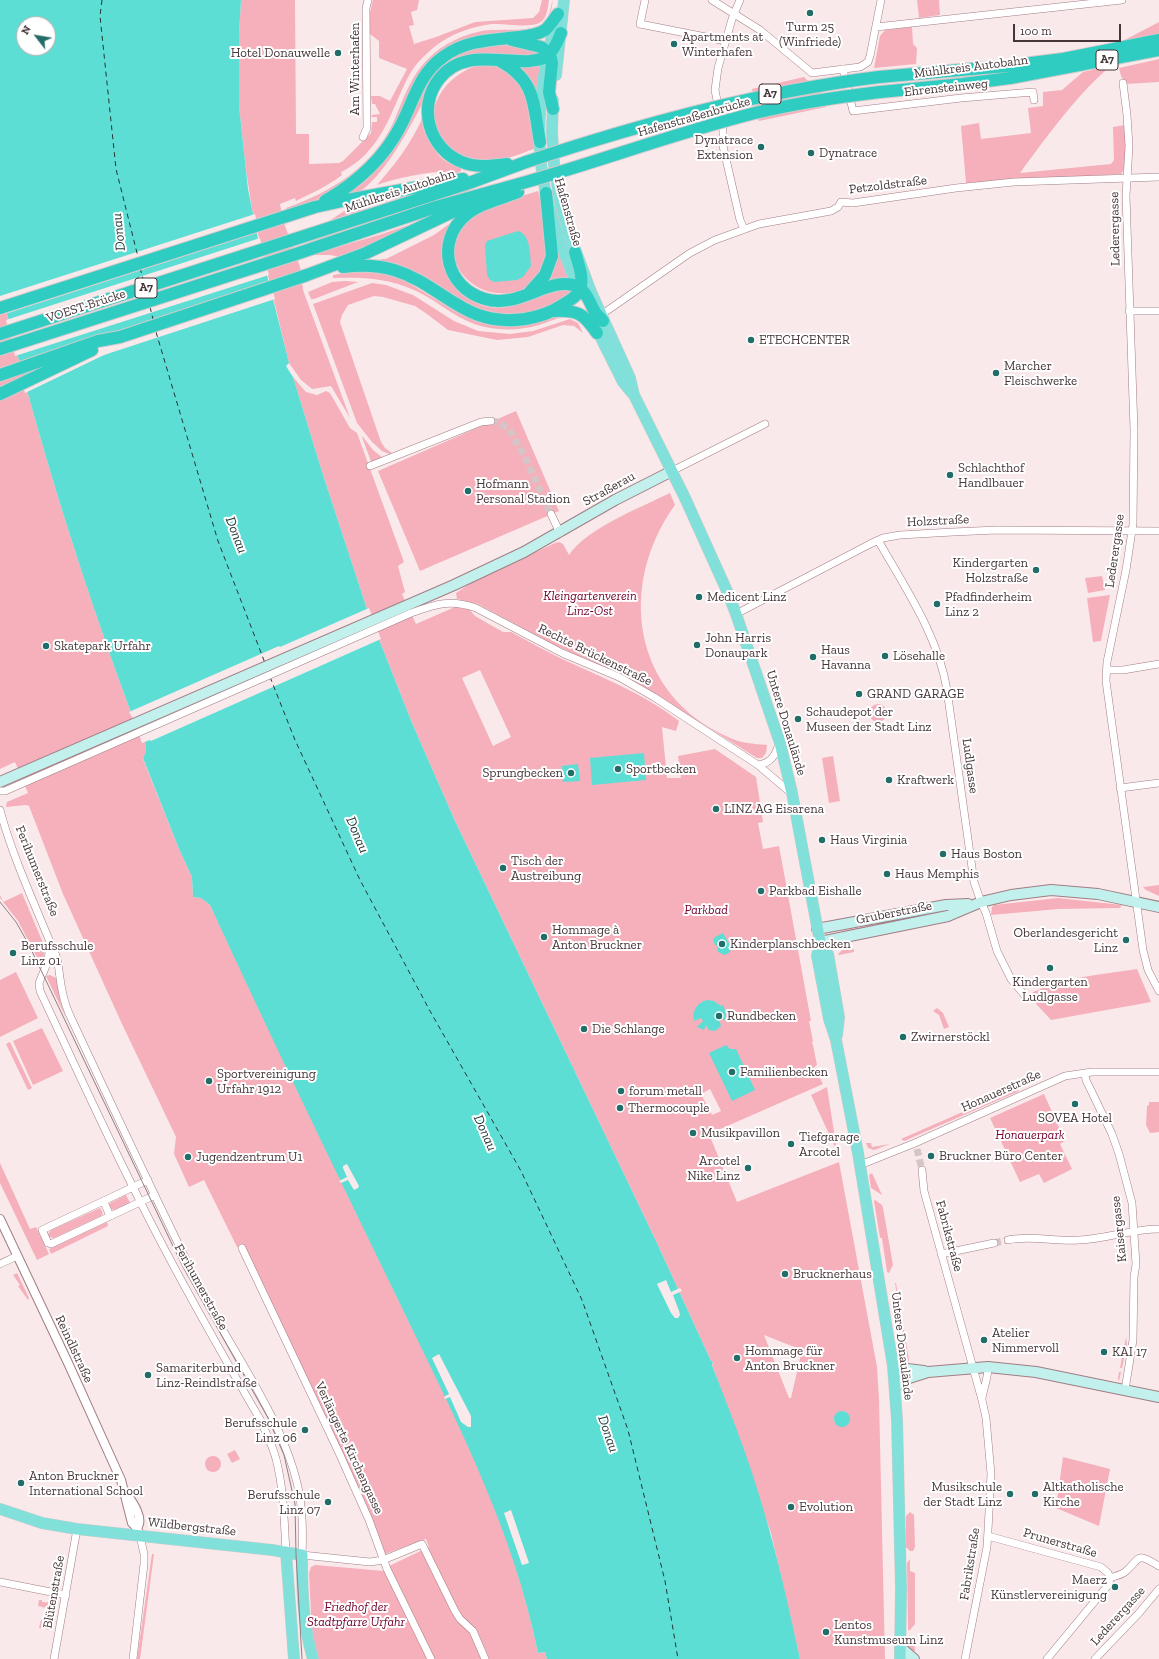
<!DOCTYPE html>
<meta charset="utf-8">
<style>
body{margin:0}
#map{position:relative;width:1159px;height:1659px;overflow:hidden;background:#fae9eb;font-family:"Zilla Slab",serif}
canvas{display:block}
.north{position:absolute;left:16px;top:16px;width:40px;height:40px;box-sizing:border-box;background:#fff;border:1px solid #b5afb0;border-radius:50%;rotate:301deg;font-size:11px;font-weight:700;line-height:16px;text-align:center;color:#473639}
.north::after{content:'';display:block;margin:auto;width:14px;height:18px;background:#236d68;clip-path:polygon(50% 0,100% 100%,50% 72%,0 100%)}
.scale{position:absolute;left:1013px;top:24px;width:108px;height:18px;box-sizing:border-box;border:2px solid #473639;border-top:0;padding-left:5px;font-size:12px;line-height:14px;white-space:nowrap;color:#473639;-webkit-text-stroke:3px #fff;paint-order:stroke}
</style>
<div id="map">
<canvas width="1159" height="1659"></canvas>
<div class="north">N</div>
<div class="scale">100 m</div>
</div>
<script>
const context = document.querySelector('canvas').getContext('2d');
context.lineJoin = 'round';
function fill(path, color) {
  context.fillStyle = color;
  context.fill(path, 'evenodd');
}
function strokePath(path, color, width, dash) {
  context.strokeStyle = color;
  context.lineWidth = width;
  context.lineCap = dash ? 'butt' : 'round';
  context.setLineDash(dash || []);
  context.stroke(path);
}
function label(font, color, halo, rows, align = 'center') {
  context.font = font + ' "Zilla Slab",serif';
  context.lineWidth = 4;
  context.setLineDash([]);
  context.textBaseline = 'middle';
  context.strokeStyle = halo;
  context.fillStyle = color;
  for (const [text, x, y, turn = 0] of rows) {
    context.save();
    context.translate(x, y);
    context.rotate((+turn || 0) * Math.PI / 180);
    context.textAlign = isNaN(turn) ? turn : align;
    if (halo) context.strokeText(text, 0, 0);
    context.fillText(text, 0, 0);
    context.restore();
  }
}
const green = new Path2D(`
 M241 0H295L296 134H309V164L339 163 343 161 371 133 372 122H377V117H371L372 115 380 114 375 104H372L371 96H380L390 101 407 69 379 58V41L370 34V12L373 0H419L417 10 411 12 414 25 409 26 414 44 436 37 475 22 533 18 539 12 542 0H549C548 7 547 18 541 22 530 29 505 23 492 24 475 26 456 32 441 42 431 49 420 59 413 69 405 81 400 95 394 108 383 134 368 159 341 172L342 175C328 186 312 193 296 201L295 198 280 204 284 223 300 267 303 290 350 418 331 386 312 389 301 380 289 363 252 209 246 170 239 106V35Z
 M553 0 550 17 545 26 518 32 484 34 463 40 444 50 377 155 336 191 312 202 286 211V208C331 192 373 167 394 121 404 98 411 75 429 58 444 43 463 35 482 31 498 28 535 33 545 23 550 17 550 7 553 0Z
 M917 0H939L940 15 919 18Z
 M1159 22V35C1148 41 1135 47 1124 55 1082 87 1051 131 1020 173L1111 164 1114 160 1113 127 1125 125C1126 140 1131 163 1121 174L966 183 961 126 979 123 981 139 1031 133 1028 108 1043 106V92L1062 90 1083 72 1092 70 1119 43Z
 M912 27 913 44 917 48 916 64 874 68 880 36 885 30Z
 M501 45 526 46 537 49 541 55H499L436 77C418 111 393 166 362 190 358 192 352 192 347 193L386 160 394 148 417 99 433 71 461 52 480 46Z
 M1159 59V82L1126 84 1121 76 1119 68Z
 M493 62C503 67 523 78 527 89 534 108 533 129 534 149 519 154 502 162 487 161 408 160 421 71 493 62Z
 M522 64 540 65 537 102 517 68Z
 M804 77 807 80 820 84 826 107 759 121 752 89Z
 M423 117C427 139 436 163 461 167V171C454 175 448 172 439 172 422 173 393 179 377 185 397 162 410 145 423 117Z
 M425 190 385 202 329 221 361 200Z
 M538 191 546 223V267L523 291C510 293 496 295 484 290 458 280 442 248 463 226 482 206 513 199 538 191Z
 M435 216 396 236 340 257 330 255H310L379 235Z
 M449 224 452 227 455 286 463 295 472 301 483 306 495 308 508 307 523 303 546 291 570 288 574 293 555 306 523 315 492 314 467 305 418 274 400 266 381 262V259H386L434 235Z
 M556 243 569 279 545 282Z
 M359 271 390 275 404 280 456 312 485 324 516 326 556 316H569C558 317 549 322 539 325 522 330 502 331 485 327 457 321 439 301 414 290 388 278 361 277 333 278V275Z
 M346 281 358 282 314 299H311L308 292 332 282Z
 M372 283 386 285 413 295 454 321 478 331 510 334 533 331 570 319 578 323 583 333 574 326 563 325 528 337 497 340 448 330 427 314 415 306 383 297 374 296 348 305 342 315 340 322 343 331 381 442 385 448 392 453 389 454 382 451 372 442 357 423 313 304Z
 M0 305 5 306C39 443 81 577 130 710 136 719 146 738 146 749 146 752 144 756 143 759L179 849 192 877 193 897 201 898 210 905C272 1035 334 1165 396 1295 414 1332 433 1368 451 1405 488 1484 521 1568 538 1653L545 1652 547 1659H433L389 1566 429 1547 426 1539 385 1554 245 1249 237 1247 204 1180 189 1187 174 1154 176 1137 122 1024 63 894 29 806 26 805 6 807 7 802 28 793 15 762 0 769Z
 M293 377 306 392 317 395 326 391 330 393 350 428 357 433 404 562 398 566 405 592 402 594 416 624 455 607 468 608 475 616 503 632H511C528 641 544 650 560 658 601 677 643 693 679 721L676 731 662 727 667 778H681L678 756 715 749 756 777 763 822 758 823 763 849 779 846 811 1021H809L813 1041 812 1043 813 1045 817 1065 812 1069 815 1076 818 1074 823 1084 709 1134 737 1202 839 1162 877 1367 879 1399 885 1659H800L771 1533 712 1364 714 1363 711 1361 656 1241 455 821 412 723 367 609 323 475ZM480 670 511 737 493 746 462 678ZM710 1089 721 1111 712 1115 701 1094ZM764 1335 802 1350 791 1398H789ZM844 1411 848 1414 834 1421 836 1414Z
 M516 411 559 511 420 571 378 471Z
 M362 437H363L373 450 383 458 372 464Z
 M670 493 675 505C617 585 632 695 728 737 740 743 754 744 767 745L766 753 762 758H757L709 728 615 672 550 643 478 604 457 599 456 593 471 583 555 543 559 542 563 544 569 555C587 528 640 508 670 493Z
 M1102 576 1105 590 1088 593 1085 578Z
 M1110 595 1101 641 1093 642 1087 598Z
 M869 713a9 9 0 1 1 18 0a9 9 0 1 1-18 0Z
 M833 756 840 801 829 803 822 758Z
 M1159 885V896L1146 890 1143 887Z
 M22 893 43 943 44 955 41 965 18 921 0 898V895L3 902Z
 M1058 898 1122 905 1120 908 1059 909 991 915 992 907 994 905Z
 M946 910 948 911 947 912 842 933V931Z
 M845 947H851L854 950V952L839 955 838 954Z
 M1137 969 1151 1002 1051 1020 1028 995C1060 977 1101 975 1137 969Z
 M16 972 38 1018 0 1037V980Z
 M50 975 56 978 57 980 61 1004 66 1018 46 976Z
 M937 1008 943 1013 949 1027 944 1029 939 1015 933 1011Z
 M42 1028 63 1071 33 1085 13 1041Z
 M10 1042 32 1088 28 1090 6 1044Z
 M827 1087 838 1157H836L832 1153 835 1147 811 1095Z
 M1017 1088 1019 1090 1017 1092 904 1141 901 1139Z
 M1044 1094 1065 1141 1060 1144 1072 1169 1044 1183 1039 1174 1020 1182 990 1118Z
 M1149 1102H1159V1132L1150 1133 1146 1125 1147 1106 1149 1105Z
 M866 1143H871L872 1147 890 1144 874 1150 868 1148Z
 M0 1163 30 1229 36 1227 49 1254 37 1260 0 1183Z
 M872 1173 882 1195 871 1188 869 1175Z
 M126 1195 130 1203 115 1210 111 1209 109 1205 110 1203Z
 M875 1200 882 1205 883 1208 893 1265 889 1273 887 1272 882 1238H880L874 1201Z
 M100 1208 103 1213 101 1216 54 1238 49 1237 48 1234 51 1230Z
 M107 1222 108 1226 51 1254 49 1249Z
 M17 1273 29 1298 28 1300 18 1286 20 1285 13 1275Z
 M895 1283H896L909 1360 906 1365 899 1357 898 1353 906 1352Z
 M1126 1337 1127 1346 1119 1381 1118 1379 1119 1372H1121L1122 1368H1120Z
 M235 1450 240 1459 232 1463 227 1454Z
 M205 1464a8 8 0 1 1 16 0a8 8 0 1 1-16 0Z
 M1063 1457 1110 1469 1099 1526 1056 1508Z
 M910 1512 914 1515 915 1547 913 1551H910L906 1547V1516Z
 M152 1554H154L140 1659H137Z
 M910 1559V1571L915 1573V1624L910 1630H908L907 1563Z
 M315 1565 384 1571 427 1659H318L312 1633 309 1573 311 1567Z
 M39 1600H42V1602L56 1603 54 1610 38 1606Z
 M41 1620 52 1622 51 1630 39 1628Z
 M914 1636 915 1651 912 1653 907 1647 912 1637Z`);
const water = new Path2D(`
 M0 0H241L239 35V106L248 189 258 239 289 363 286 366 293 377 323 475 367 609 412 723 455 821 656 1241 711 1361 713 1362 712 1365C730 1412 749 1459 763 1508 778 1558 789 1608 800 1659H547L545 1652 538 1653C514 1532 458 1424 405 1314 339 1178 273 1042 210 905L201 898 193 897 192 877 179 849 143 758C144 756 146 752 146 749 146 738 136 719 130 710 81 577 39 443 5 306L0 305ZM24 24H48V48H24Z
 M518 231C531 235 530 255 531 266L523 277 517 280 494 282 490 280 487 275 485 245 487 241Z
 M644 753 646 780 592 785 590 758Z
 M578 764 580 781 563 782 562 766Z
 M723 933 731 947 730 952 725 955 718 952 717 946 715 945 713 940 715 937Z
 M707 1000 714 1001 721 1006 723 1005 726 1013 725 1020 719 1018 721 1026 715 1031 709 1030 706 1025 704 1030 697 1027 703 1021 701 1018 694 1021C692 1010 697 1003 707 1000Z
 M726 1045 730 1049H736L755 1090 732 1101 709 1053Z
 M834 1419a8 8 0 1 1 16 0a8 8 0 1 1-16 0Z`);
const pier = new Path2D(`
 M255 214 259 232 5 314 3 306 0 307V296Z
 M260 238 269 275 15 356 6 320Z
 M271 281 275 299 104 355 25 393 21 379 35 372 34 370 20 375 17 363 84 342Z
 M369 608 381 639 151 741 150 740 142 743 135 722 129 712 279 646 280 647Z
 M347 1164 359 1186 358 1188 354 1190 348 1180 341 1183 339 1181 347 1177 343 1168V1166Z
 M666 1280 671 1292 680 1288 682 1291 673 1295 679 1311 680 1315 678 1318H675L671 1313 657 1284Z
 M439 1354 471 1416V1427H468L461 1422 450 1397 445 1399 444 1397 449 1394 432 1358Z
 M511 1510 529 1563 522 1565 504 1513Z`);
const ferry = new Path2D(`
 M102 0 100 16 116 169 138 257
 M140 268 144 282
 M150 307 153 319
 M156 332 218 541 265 663
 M270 677 295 740 360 880 430 1011 521 1171 582 1300 628 1430 665 1581 678 1659`);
const minorTunnel = new Path2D(`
 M491 421 497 422 508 428 524 455 551 514
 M917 1149 922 1170
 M994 1243 1008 1240`);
const minor = new Path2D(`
 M645 0 640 24 726 41
 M712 0 760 30 812 73 860 67 868 62 870 56 881 0
 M740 0 732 19 718 68 715 90 723 131V146L740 220 744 229
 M876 27 1122 0
 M843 69 853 111 961 98 1033 92 1034 100
 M1123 83 1127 115 1129 146 1126 196 1134 430 1133 524 1126 570 1107 662 1106 681 1143 950 1148 970 1159 991
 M363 137 367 128 366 8 368 0
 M1129 311H1159
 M601 315 690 253 715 240 759 224 831 211 838 207 841 202 853 203 956 188 1014 182 1159 177
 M370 466 481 422 491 421
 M672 471 765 424
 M551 514 560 533
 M878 540C905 588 938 635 947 690L974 882 981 902 986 913 997 951 1011 979 1027 998
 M736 614 870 544 883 538 900 535 953 532 997 530 1159 531
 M1106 670H1123L1159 664
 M758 765C771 763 776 755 779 743
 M1120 788 1159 783
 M0 791H5L411 613C436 604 450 599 476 608L562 653 619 677 654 697 758 765 791 793
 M0 810C12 855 32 898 50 942 60 959 58 971 62 990 64 1001 67 1010 72 1020 113 1108 155 1197 198 1284 230 1350 285 1420 299 1492 303 1513 303 1534 302 1555L370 1562 383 1560 422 1544 455 1611 460 1619 473 1631 485 1659
 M50 942 48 961 39 983 40 991C73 1061 105 1132 140 1201 177 1276 219 1349 261 1421 266 1434 273 1446 276 1459 284 1489 284 1521 286 1552
 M1085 1073 1086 1080 1112 1134 1119 1154 1132 1203 1136 1264 1134 1277 1133 1340 1125 1390
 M860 1165 915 1143 1065 1076 1092 1072H1159
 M922 1170 924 1191 982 1400 986 1418 991 1474 988 1530 987 1547 965 1659
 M148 1180 42 1230 48 1243 51 1244 155 1195
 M104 1202 110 1216
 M1008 1240C1031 1235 1056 1242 1079 1240 1106 1239 1132 1229 1159 1229
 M242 1248 340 1455 369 1520 387 1569 431 1659
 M941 1254 994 1243
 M0 1264 17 1256
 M982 1398C984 1387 988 1378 988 1367
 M988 1536 1101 1567 1108 1573 1110 1578C1115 1576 1121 1575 1125 1572 1142 1557 1135 1552 1159 1566
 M0 1582 66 1595
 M54 1659 77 1529
 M133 1659 144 1564V1554L140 1536
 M1047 1659 1109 1584 1110 1578
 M1095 1659 1139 1613 1159 1589`);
const tertiary = new Path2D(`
 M0 1219 69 1365 121 1480 132 1523 137 1528 140 1536
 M125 1491C131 1500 145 1518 137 1528`);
const secondary = new Path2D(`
 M0 782 454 585 524 552 615 500 672 471
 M817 929 946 905 968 904
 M820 942 948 916 981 902 1011 895 1051 890 1098 894 1159 907
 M892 1358 907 1369 924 1371
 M895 1387 906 1379 928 1372 988 1367 1036 1372 1159 1397
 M900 1647 914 1659`);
const primary = new Path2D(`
 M557 17C541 73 533 136 546 194 554 227 566 260 580 292
 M556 75 564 0
 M553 100 552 132 554 164 559 196 568 230 591 292 630 378 634 395 685 498 727 591 736 614 780 743 792 793 820 942 817 956 829 1019 836 1040 858 1153 893 1366 897 1420 901 1588 900 1659
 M594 324 623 382 632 393
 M820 942 828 954 839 1017 837 1035
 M0 1509 42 1523 77 1529 272 1550 302 1555C302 1590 303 1626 313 1659
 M286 1552 294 1659`);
const motorway = new Path2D(`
 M512 40 541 47 550 54 552 63 549 92 553 109
 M500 61C537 81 533 105 540 142
 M879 77 1007 66 1063 59 1159 40
 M880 92 963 84 1010 78 1159 50
 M507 164C491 166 477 168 462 162 429 149 417 107 439 79 462 49 498 63 530 61 535 60 542 60 547 56 554 51 558 41 561 33
 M518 192C501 199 480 203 466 215 435 241 446 288 485 299 518 309 547 278 573 285 587 290 588 300 595 312 597 315 601 318 603 321
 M325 201C358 182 384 159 401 125 414 100 419 74 443 57 465 40 493 40 519 37 527 36 537 35 545 30 550 26 554 19 558 14
 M343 267C361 265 377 265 394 270 444 285 463 328 525 319 536 317 549 314 559 307 565 303 574 299 578 293 586 282 578 263 575 252
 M529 293 545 275 552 256 546 193
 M0 308 315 207 347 200 463 179
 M554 311C578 310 583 313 597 333
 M0 334 469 183 526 162
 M0 349 296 254 436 207 519 184
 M0 375 98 341 120 337 307 275 366 253 469 204
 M0 394 92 350`);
const tram = new Path2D(`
 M0 902 16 922 28 943 183 1267 268 1418 284 1455 295 1504 296 1554 302 1659`);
const motorwayBridge = new Path2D(`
 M526 162C641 124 758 92 879 77
 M519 184C598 162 675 133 755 113 796 103 838 97 880 92`);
const markers = [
 [810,13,4,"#236d68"],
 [674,44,4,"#236d68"],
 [338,53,4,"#236d68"],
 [761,147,4,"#236d68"],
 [811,153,4,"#236d68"],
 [751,340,4,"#236d68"],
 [996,373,4,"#236d68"],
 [950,475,4,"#236d68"],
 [468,491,4,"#236d68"],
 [1036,570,4,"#236d68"],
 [699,597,4,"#236d68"],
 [937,604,4,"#236d68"],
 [697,645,4,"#236d68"],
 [46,646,4,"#236d68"],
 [885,656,4,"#236d68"],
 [813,657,4,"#236d68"],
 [859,694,4,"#236d68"],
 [798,719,4,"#236d68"],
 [618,769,4,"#236d68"],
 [571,773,4,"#236d68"],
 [889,780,4,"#236d68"],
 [716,809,4,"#236d68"],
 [822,840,4,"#236d68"],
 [943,854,4,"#236d68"],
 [503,868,4,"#236d68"],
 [887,874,4,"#236d68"],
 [761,891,4,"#236d68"],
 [544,937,4,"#236d68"],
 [1126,940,4,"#236d68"],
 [722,944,4,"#236d68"],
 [13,953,4,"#236d68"],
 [1050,968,4,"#236d68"],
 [719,1016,4,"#236d68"],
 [584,1029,4,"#236d68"],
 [903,1037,4,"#236d68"],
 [732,1072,4,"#236d68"],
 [209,1081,4,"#236d68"],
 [621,1091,4,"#236d68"],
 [1075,1104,4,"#236d68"],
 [620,1108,4,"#236d68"],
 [693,1133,4,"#236d68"],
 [791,1144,4,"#236d68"],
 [931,1156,4,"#236d68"],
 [188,1157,4,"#236d68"],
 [748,1168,4,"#236d68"],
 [785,1274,4,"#236d68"],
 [984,1340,4,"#236d68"],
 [1104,1352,4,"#236d68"],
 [737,1358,4,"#236d68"],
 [148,1375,4,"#236d68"],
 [305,1430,4,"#236d68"],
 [21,1483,4,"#236d68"],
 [1010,1494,4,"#236d68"],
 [1035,1494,4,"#236d68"],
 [328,1502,4,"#236d68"],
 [791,1507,4,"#236d68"],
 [1115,1587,4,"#236d68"],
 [826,1632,4,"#236d68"]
];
const shields = [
 [1107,60,22],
 [770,94,22],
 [146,288,22]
];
const shieldNames = [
 ["A7",1107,60],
 ["A7",770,94],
 ["A7",146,288]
];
const poiNames = [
 ["Turm 25",810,27,"center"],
 ["(Winfriede)",810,42,"center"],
 ["Apartments at",682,37],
 ["Winterhafen",682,52],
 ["Hotel Donauwelle",330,53,"right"],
 ["Dynatrace",753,140,"right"],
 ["Extension",753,155,"right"],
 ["Dynatrace",819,153],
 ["ETECHCENTER",759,340],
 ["Marcher",1004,366],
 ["Fleischwerke",1004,381],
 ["Schlachthof",958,468],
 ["Handlbauer",958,483],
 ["Hofmann",476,484],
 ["Personal Stadion",476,499],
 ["Kindergarten",1028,563,"right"],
 ["Holzstraße",1028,578,"right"],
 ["Medicent Linz",707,597],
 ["Pfadfinderheim",945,597],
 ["Linz 2",945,612],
 ["John Harris",705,638],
 ["Donaupark",705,653],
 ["Skatepark Urfahr",54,646],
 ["Haus",821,650],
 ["Havanna",821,665],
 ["Lösehalle",893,656],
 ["GRAND GARAGE",867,694],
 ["Schaudepot der",806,712],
 ["Museen der Stadt Linz",806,727],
 ["Sportbecken",626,769],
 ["Sprungbecken",563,773,"right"],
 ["Kraftwerk",897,780],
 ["LINZ AG Eisarena",724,809],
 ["Haus Virginia",830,840],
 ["Haus Boston",951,854],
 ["Tisch der",511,861],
 ["Austreibung",511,876],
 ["Haus Memphis",895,874],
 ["Parkbad Eishalle",769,891],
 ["Hommage à",552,930],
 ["Anton Bruckner",552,945],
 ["Oberlandesgericht",1118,933,"right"],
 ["Linz",1118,948,"right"],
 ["Kinderplanschbecken",730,944],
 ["Berufsschule",21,946],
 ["Linz 01",21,961],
 ["Kindergarten",1050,982,"center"],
 ["Ludlgasse",1050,997,"center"],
 ["Rundbecken",727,1016],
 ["Die Schlange",592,1029],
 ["Zwirnerstöckl",911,1037],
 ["Familienbecken",740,1072],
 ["Sportvereinigung",217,1074],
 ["Urfahr 1912",217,1089],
 ["forum metall",629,1091],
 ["Thermocouple",628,1108],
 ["SOVEA Hotel",1075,1118,"center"],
 ["Musikpavillon",701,1133],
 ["Tiefgarage",799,1137],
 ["Arcotel",799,1152],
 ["Bruckner Büro Center",939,1156],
 ["Jugendzentrum U1",196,1157],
 ["Arcotel",740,1161,"right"],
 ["Nike Linz",740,1176,"right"],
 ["Brucknerhaus",793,1274],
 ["Atelier",992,1333],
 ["Nimmervoll",992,1348],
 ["Hommage für",745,1351],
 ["Anton Bruckner",745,1366],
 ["KAI 17",1112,1352],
 ["Samariterbund",156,1368],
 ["Linz-Reindlstraße",156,1383],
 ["Berufsschule",297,1423,"right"],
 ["Linz 06",297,1438,"right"],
 ["Anton Bruckner",29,1476],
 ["International School",29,1491],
 ["Musikschule",1002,1487,"right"],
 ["der Stadt Linz",1002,1502,"right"],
 ["Altkatholische",1043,1487],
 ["Kirche",1043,1502],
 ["Berufsschule",320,1495,"right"],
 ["Linz 07",320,1510,"right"],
 ["Evolution",799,1507],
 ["Maerz",1107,1580,"right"],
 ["Künstlervereinigung",1107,1595,"right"],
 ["Lentos",834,1625],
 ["Kunstmuseum Linz",834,1640]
];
const streetNames = [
 ["Mühlkreis Autobahn",971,67,-7],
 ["Am Winterhafen",355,69,-90],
 ["Ehrensteinweg",946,88,-6],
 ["Hafenstraßenbrücke",694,117,-16],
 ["Petzoldstraße",888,185,-7],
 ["Mühlkreis Autobahn",400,191,-18],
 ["Hafenstraße",568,212,74],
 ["Lederergasse",1115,229,-91],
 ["VOEST-Brücke",86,306,-18],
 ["Straßerau",609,489,-29],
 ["Holzstraße",938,521,-3],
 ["Lederergasse",1115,551,-82],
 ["Rechte Brückenstraße",595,655,26],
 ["Untere Donaulände",786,723,73],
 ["Ludlgasse",970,766,82],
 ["Ferihumerstraße",37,871,68],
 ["Gruberstraße",894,913,-11],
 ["Honauerstraße",1001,1091,-24],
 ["Kaisergasse",1119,1229,-96],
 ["Fabrikstraße",949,1236,75],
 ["Ferihumerstraße",201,1287,61],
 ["Untere Donaulände",902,1346,83],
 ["Reindlstraße",74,1349,65],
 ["Verlängerte Kirchengasse",349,1448,65],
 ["Wildbergstraße",192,1527,6],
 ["Prunerstraße",1060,1543,16],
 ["Fabrikstraße",970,1564,-81],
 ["Blütenstraße",54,1592,-80],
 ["Lederergasse",1118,1616,-48]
];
const parkNames = [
 ["Kleingartenverein",590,596],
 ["Linz-Ost",590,611],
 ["Parkbad",706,910],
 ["Honauerpark",1030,1135],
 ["Friedhof der",356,1607],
 ["Stadtpfarre Urfahr",356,1622]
];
const waterNames = [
 ["Donau",119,232,-96],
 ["Donau",236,535,69],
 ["Donau",357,835,67],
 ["Donau",485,1133,66],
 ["Donau",608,1434,71]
];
fill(green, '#f5b0bb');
fill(water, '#5dded4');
fill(pier, '#fae9eb');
strokePath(ferry, '#213735', 1, [5, 4]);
strokePath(minorTunnel, '#d6c5c7', 7, [7, 3.5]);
strokePath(minor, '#a27d83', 8);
strokePath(tertiary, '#a27d83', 10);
strokePath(secondary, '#a27d83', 12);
strokePath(primary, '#cfcbcc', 12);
strokePath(motorway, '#cfcbcc', 14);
strokePath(minor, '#fff', 7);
strokePath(tertiary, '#fff', 8);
strokePath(secondary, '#c1f0ed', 10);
strokePath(primary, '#82e0da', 11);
strokePath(motorway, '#2fccc2', 12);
strokePath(tram, '#907f82', 1);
strokePath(motorwayBridge, '#cfcbcc', 14, []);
strokePath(motorwayBridge, '#2fccc2', 12);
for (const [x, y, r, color] of markers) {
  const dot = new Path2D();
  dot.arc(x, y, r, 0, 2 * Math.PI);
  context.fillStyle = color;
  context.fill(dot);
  strokePath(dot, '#fff', 1.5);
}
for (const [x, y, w] of shields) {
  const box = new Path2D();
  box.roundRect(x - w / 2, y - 10, w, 20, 3);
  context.fillStyle = '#fff';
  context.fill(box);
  strokePath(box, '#473639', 1);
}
label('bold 12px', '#473639', null, shieldNames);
label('13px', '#473639', '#fff', poiNames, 'left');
label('13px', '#473639', '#fff', streetNames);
label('italic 13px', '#72002c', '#fff', parkNames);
label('italic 14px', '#213735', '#fff', waterNames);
</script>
